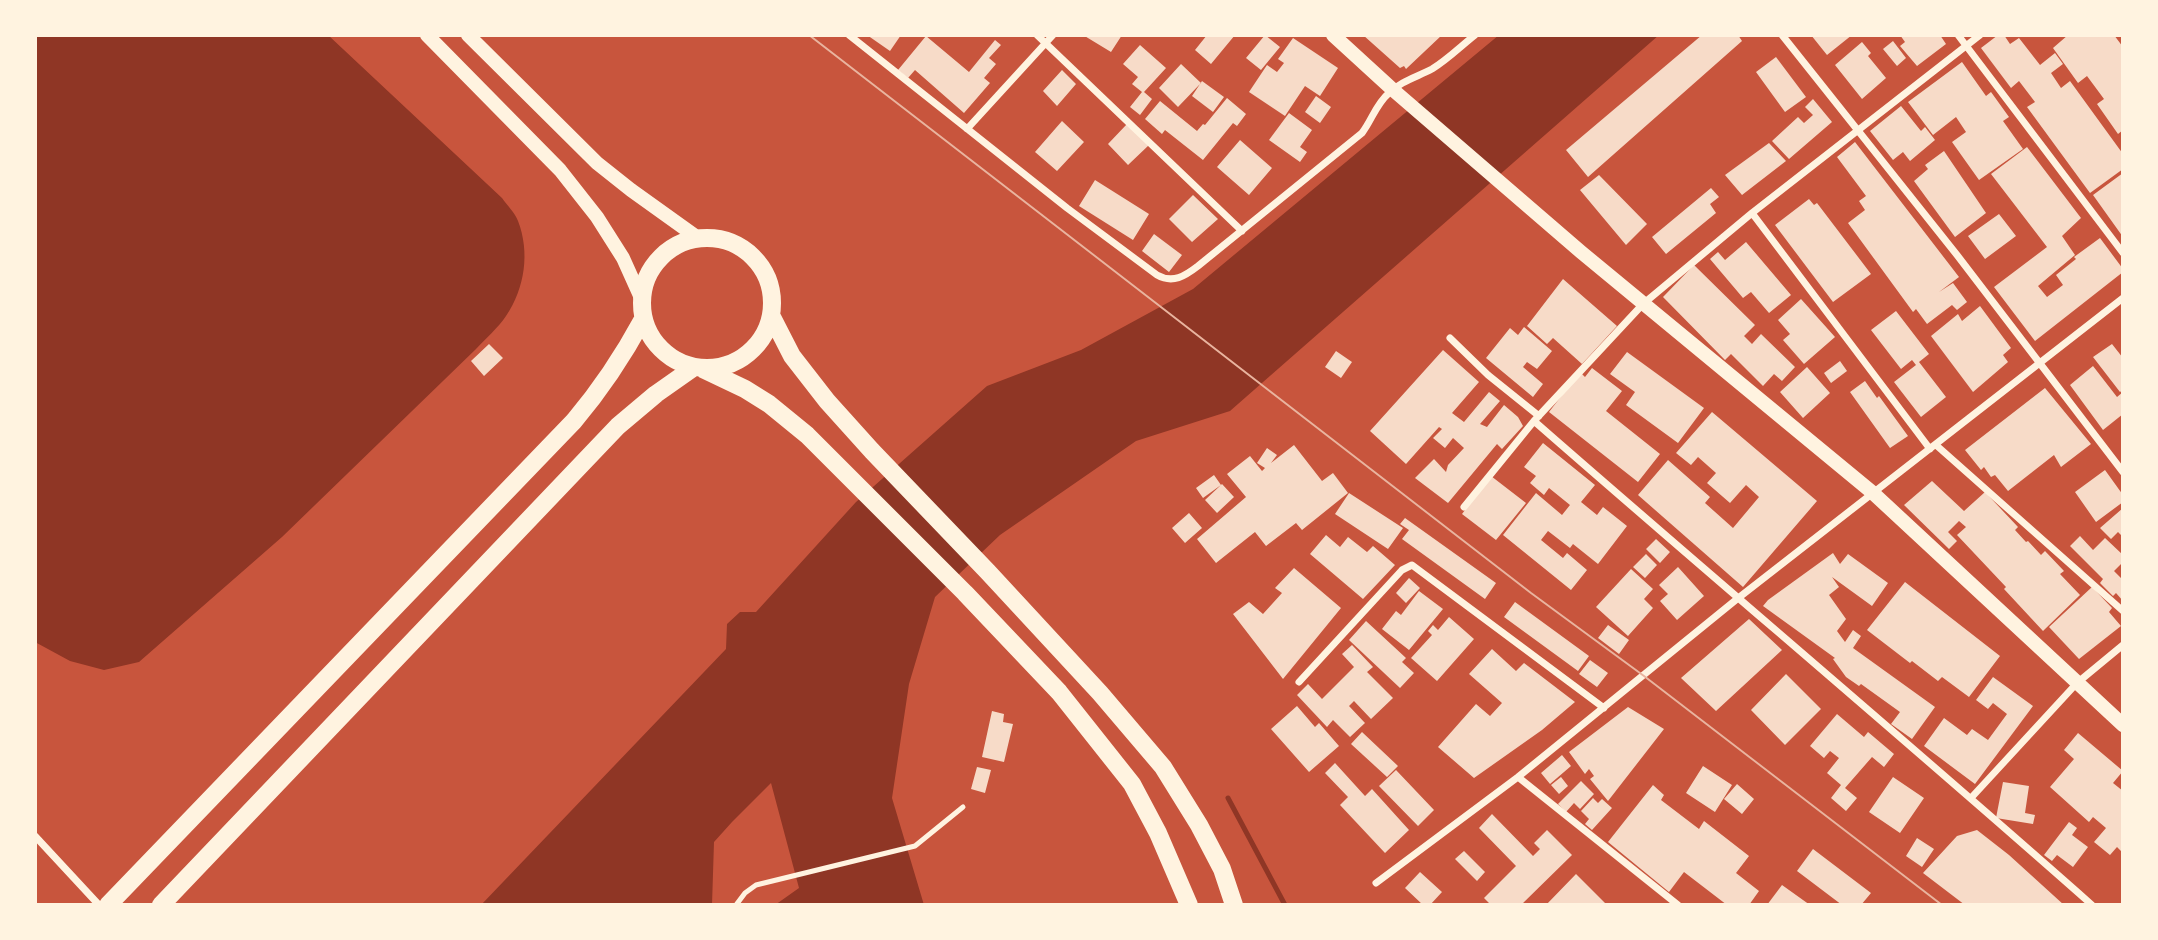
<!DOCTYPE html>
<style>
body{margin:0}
#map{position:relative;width:2158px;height:940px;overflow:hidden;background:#c8553d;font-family:Helvetica,sans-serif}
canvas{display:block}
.frame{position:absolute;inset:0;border:37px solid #fff3e0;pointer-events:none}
</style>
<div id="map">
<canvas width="2158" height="940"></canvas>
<div class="frame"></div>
</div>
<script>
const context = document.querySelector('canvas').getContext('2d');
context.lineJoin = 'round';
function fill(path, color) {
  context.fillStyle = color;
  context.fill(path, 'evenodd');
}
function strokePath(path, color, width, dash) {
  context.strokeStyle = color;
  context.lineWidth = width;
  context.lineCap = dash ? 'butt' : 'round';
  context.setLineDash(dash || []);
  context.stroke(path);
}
const water = new Path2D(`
 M35 35H328L502 198C507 205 515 213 518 221 530 252 525 288 506 316 498 328 486 338 476 349L282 537 139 662 104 670 70 661 35 642Z
 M1499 35H1659L1230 411 1136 441 1000 535 935 597 909 684 892 798 924 905H775L799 888 771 783 732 822 714 842 712 905H481L726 649 727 624 740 612H756L856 502 987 386 1081 350 1193 289Z`);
const stream = new Path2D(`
 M1228 798 1285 905`);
const building = new Path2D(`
 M867 35H901L890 51Z
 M1083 35H1122L1111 52Z
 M1207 35H1235L1211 64 1195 50Z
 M1265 35 1280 47 1261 70 1246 58Z
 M1363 35H1442L1406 69 1404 66 1400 68Z
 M1702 35H1738L1742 41 1588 177 1566 150Z
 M1811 35H1852L1827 55Z
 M1900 35H1940L1946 44 1917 66 1900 46 1905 42Z
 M1998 35H2004L2010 44 2019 38 2040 65 2055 53 2063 64 2051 73 2061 88 2070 81 2123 154V169L2090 193 2027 107 2035 102 2019 81 2011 88 1981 48Z
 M2068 35H2114L2123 47V130L2118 134 2097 104 2104 99 2087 76 2078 83 2053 48Z
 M926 36 969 72 995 40 1001 45 989 58 996 64 984 78 990 83 964 113 915 70 908 78 898 70Z
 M1293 38 1338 68 1320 96 1305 86 1285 116 1249 92 1267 65 1277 72 1284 63 1278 59Z
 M1893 41 1906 58 1897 66 1883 49Z
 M1862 42 1871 53 1868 56 1886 78 1862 99 1835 65Z
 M1140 45 1166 68 1144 92 1152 99 1140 115 1130 107 1142 92 1132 84 1138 77 1123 64Z
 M1776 57 1806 97 1785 112 1756 72Z
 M1962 62 1986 96 1991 92 2009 117 2003 121 2023 149 1979 180 1952 142 1966 132 1956 117 1933 135 1908 102Z
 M1181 64 1201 83 1178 107 1159 88Z
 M1062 70 1076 84 1057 106 1043 91Z
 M1202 81 1224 97 1213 112 1192 96Z
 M1316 96 1331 107 1320 123 1305 112Z
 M1227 98 1246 114 1237 126 1233 123 1203 160 1165 130 1162 134 1145 119 1160 101 1197 131 1203 124 1205 125Z
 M1813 99 1832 122 1789 159 1772 141 1798 117 1804 123 1813 115 1805 107Z
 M1901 106 1921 131 1925 127 1935 140 1910 161 1903 152 1893 160 1870 131Z
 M1289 113 1312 130 1300 147 1307 152 1300 162 1269 140Z
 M1062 121 1084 142 1057 171 1035 152Z
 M1127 124 1149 145 1128 165 1108 144Z
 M1240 140 1272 168 1249 195 1217 167Z
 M1855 142 1959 277 1939 292 1953 283 1967 302 1957 310 1952 305 1927 324 1916 309 1913 312 1848 223 1865 210 1859 201 1866 196 1837 157Z
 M1769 143 1786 161 1742 195 1725 175Z
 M2027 147 2081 218 2062 236 2075 255 2038 286 2047 297 2063 285 2056 275 2076 259 2074 257 2100 238 2123 269V272L2035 341 1994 287 2047 247 1991 174Z
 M1944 151 1986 213 1955 237 1914 181 1928 169 1925 165Z
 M2123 173V237L2093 195Z
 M1599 175 1647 224 1626 245 1580 190Z
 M1095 180 1149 214 1133 240 1079 206Z
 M1711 188 1719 197 1710 204 1716 213 1666 254 1652 237Z
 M1193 195 1218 219 1192 242 1169 219Z
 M1809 199 1814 205 1817 203 1871 274 1833 302 1775 225Z
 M1999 214 2016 236 1985 259 1968 236Z
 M1154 234 1182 255 1169 272 1142 251Z
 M1746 242 1791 295 1769 313 1751 292 1743 298 1710 259 1718 252 1725 260Z
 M1694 265 1755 325 1744 336 1752 344 1761 334 1795 367 1782 381 1774 374 1763 386 1731 354 1725 360 1663 297Z
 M1563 279 1617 326 1582 364 1553 338 1547 344 1527 326Z
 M1801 299 1835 337 1804 364 1783 340 1790 334 1778 320Z
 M1980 306 2011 348 2003 355 2008 362 1973 392 1931 336 1958 314 1962 321Z
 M1896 311 1929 354 1919 362 1946 397 1921 417 1894 382 1916 365 1912 360 1901 369 1871 330Z
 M1524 327 1552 351 1537 369 1527 362 1523 367 1543 384 1533 397 1486 358 1510 328 1518 335Z
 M489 344 503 358 484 376 471 361Z
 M2112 344 2123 358V390L2120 392 2093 357Z
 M1443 350 1479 382 1452 413 1464 422 1489 392 1500 401 1480 424 1487 427 1504 405 1518 417 1523 426 1502 449 1497 444 1448 503 1415 478 1434 459 1446 472 1448 465 1464 448 1453 438 1445 448 1433 438 1442 429 1439 427 1406 464 1370 431Z
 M1336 351 1352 362 1341 378 1325 367Z
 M1627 352 1704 408 1678 443 1626 405 1635 392 1610 374Z
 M1840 361 1847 371 1831 383 1824 373Z
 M2093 366 2117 397 2123 392V414L2103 430 2070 385Z
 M1807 367 1830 393 1803 418 1780 392Z
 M1592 368 1622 391 1606 411 1660 454 1638 482 1549 412 1580 372 1585 377Z
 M1865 381 1877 398 1879 396 1908 436 1890 448 1850 392Z
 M2045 388 2091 444 2061 467 2054 455 2008 491 1995 475 1991 477 1984 467 1981 470 1965 450Z
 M1712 412 1817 501 1743 587 1638 495 1668 460 1710 497 1705 503 1733 528 1759 497 1746 485 1730 503 1707 483 1716 473 1698 457 1691 465 1676 453Z
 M1543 443 1595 485 1581 502 1597 515 1603 507 1627 526 1598 564 1573 544 1570 548 1548 531 1541 540 1563 558 1567 553 1587 570 1571 590 1503 535 1536 493 1562 515 1570 505 1549 488 1544 495 1530 483 1536 476 1524 467Z
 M1294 445 1322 481 1333 473 1348 493 1302 530 1296 523 1266 546 1255 532 1216 563 1197 539 1246 497 1227 474 1250 456 1262 471 1265 468 1257 463 1267 448 1277 455 1271 463Z
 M2105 470 2123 495V502L2096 522 2075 492Z
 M1214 475 1221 485 1203 498 1196 488Z
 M1491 476 1526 503 1496 540 1462 514Z
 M1932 481 1964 511 1985 492 2018 527 2015 530 2026 542 2028 541 2041 555 2045 551 2064 571 2060 574 2080 595 2043 631 2004 589 2006 587 1957 535 1966 527 1959 521 1948 532 1957 541 1949 549 1904 505Z
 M1222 484 1234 497 1217 513 1205 500Z
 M1349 493 1403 528 1388 549 1335 514Z
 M2123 508V537L2118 532 2111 539 2100 528Z
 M1189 513 1202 528 1185 543 1172 528Z
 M1405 518 1496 583 1485 599 1402 539 1409 530 1400 524Z
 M1326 535 1340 547 1348 537 1367 552 1373 546 1395 565 1363 599 1310 554Z
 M2080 536 2093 550 2105 538 2123 555V562L2114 571 2123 580V601L2116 593 2113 596 2100 583 2103 579 2070 546Z
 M1656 539 1670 552 1660 563 1646 549Z
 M1833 553 1840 564 1848 554 1888 583 1872 606 1832 577 1839 587 1829 595 1846 619 1837 631 1845 642 1853 630 1861 636 1853 648 1935 707 1912 739 1891 724 1900 712 1861 684 1859 686 1846 677 1833 659 1835 658 1763 606 1768 600Z
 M1646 554 1657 565 1645 578 1633 567Z
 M1678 567 1704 596 1677 620 1660 601 1668 594 1659 585Z
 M1294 568 1341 608 1283 679 1233 614 1249 602 1263 614 1282 593 1275 588Z
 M1631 569 1653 589 1644 599 1653 608 1628 636 1596 607Z
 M1409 578 1420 588 1406 603 1396 593Z
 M1905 582 2000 656 1969 697 1942 677 1938 681 1912 661 1910 663 1867 630Z
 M2092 587 2112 608 2109 612 2121 626 2079 659 2049 627Z
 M1419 591 1443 609 1409 650 1382 629 1396 611 1401 615Z
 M1515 602 1589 656 1578 671 1504 617Z
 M1449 617 1474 639 1437 681 1411 658 1432 635 1428 631 1433 625 1438 630Z
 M1749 619 1782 650 1716 711 1681 678Z
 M1366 621 1406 658 1402 662 1414 673 1400 688 1349 640Z
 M1608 625 1629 640 1619 654 1598 638Z
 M1352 645 1373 667 1367 672 1393 698 1371 719 1354 701 1349 706 1365 723 1350 737 1333 720 1327 727 1297 695 1308 684 1322 699 1354 667 1342 654Z
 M1492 649 1516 671 1524 663 1575 702 1542 730 1474 778 1438 747 1476 704 1490 716 1502 703 1469 674Z
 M1590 660 1608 673 1597 687 1579 674Z
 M1786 674 1821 709 1785 745 1751 710Z
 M1993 677 2033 706 1975 784 1924 746 1944 718 1967 735 1972 729 1988 740 2007 714 1993 703 1988 709 1976 700Z
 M1297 706 1315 727 1319 723 1339 746 1309 772 1271 729Z
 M1628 707 1664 729 1608 801 1590 779 1594 776 1589 769 1585 774 1569 752Z
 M992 711 1004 714 1003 722 1013 724 1004 762 982 757Z
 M1837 714 1864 737 1868 732 1894 754 1884 767 1872 757 1845 788 1857 798 1846 811 1831 798 1841 785 1827 773 1839 758 1830 751 1824 758 1810 746Z
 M1362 732 1398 766 1387 777 1351 744Z
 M2078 733 2123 771 2113 783 2123 791V853L2117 847 2110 855 2094 842 2106 828 2093 817 2089 822 2050 787 2074 759 2064 750Z
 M1562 755 1571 766 1550 784 1541 773Z
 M1335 763 1365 796 1372 789 1409 830 1385 853 1340 805 1348 797 1325 773Z
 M1703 766 1732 785 1715 812 1686 793Z
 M977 767 991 770 985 793 971 789Z
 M1396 770 1434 810 1418 826 1379 786Z
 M1561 777 1568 786 1559 794 1551 785Z
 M1893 777 1924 798 1900 833 1869 812Z
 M1581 781 1594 794 1580 809 1574 803 1566 812 1558 804Z
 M2003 782 2029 786 2025 813 2035 815 2033 824 1996 818Z
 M1737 784 1754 799 1742 814 1724 799Z
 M1653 785 1664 795 1661 800 1699 829 1704 821 1749 856 1736 873 1759 891 1749 905H1727L1684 872 1669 892 1608 842Z
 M1593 798 1598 803 1602 799 1612 808 1592 830 1585 824 1589 819 1581 811Z
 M1492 814 1533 856 1540 849 1534 843 1547 830 1572 855 1521 905H1491L1484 898 1516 866 1479 828Z
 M2069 822 2077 828 2072 835 2088 847 2073 867 2057 855 2052 861 2044 855Z
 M1977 830 2009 855 2064 905H1965L1923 873 1957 836Z
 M1917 838 1934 849 1922 867 1906 856Z
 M1813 849 1871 893 1861 905H1842L1797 871Z
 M1464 851 1485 872 1477 881 1455 859Z
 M1420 872 1442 892 1430 905H1423L1405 888Z
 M1576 874 1606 904 1546 905Z
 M1782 885 1810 905H1767Z`);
const service = new Path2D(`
 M736 905 745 893 756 885 915 846 963 807`);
const minor = new Path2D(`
 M849 35 1067 208 1157 275C1173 284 1185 276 1198 266L1362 133C1372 120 1376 104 1389 93 1401 81 1417 77 1432 69 1447 60 1461 46 1475 35
 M1037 35 1242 231
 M1782 35 1957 255 2123 472
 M1958 35 2123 253
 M967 129 1053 35
 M1752 213 1930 449
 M1450 338 1488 375 1539 416
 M1534 421C1719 583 1908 742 2092 905
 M1936 445 2123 611
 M1464 507 1534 421 1643 304 1752 213 1980 35
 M1299 682 1402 570 1412 565 1604 708
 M1518 777 1678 905
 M1971 798 2077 683 2123 645
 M35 836 99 905
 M1376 883 1518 777 1737 599 2123 298`);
const secondary = new Path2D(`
 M427 35 560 170 597 217 623 258 641 298
 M468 35 597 163 631 190 698 238
 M1333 35 1392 89 1581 252 1873 493 2123 725`);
const trunk = new Path2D(`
 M642 303a65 65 0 1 1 130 0a65 65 0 1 1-130 0Z
 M772 317 792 356 827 401 872 451 988 572 1100 693 1163 767 1199 825 1222 869 1234 905
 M703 369 745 389 769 404 807 435 965 593 1059 692 1132 784 1158 833 1189 905
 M108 905 574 421C601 389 623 356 643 319
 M161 905 618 426 656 394 693 368`);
const tram = new Path2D(`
 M809 35 1531 593 1644 676 1942 905`);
fill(water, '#8f3625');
strokePath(stream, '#8f3625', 5);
fill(building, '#f7dbc8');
strokePath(service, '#fff3e0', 5);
strokePath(minor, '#fff3e0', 7);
strokePath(secondary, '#fff3e0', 14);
strokePath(trunk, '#fff3e0', 18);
strokePath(tram, '#e9b49f', 2);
</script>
